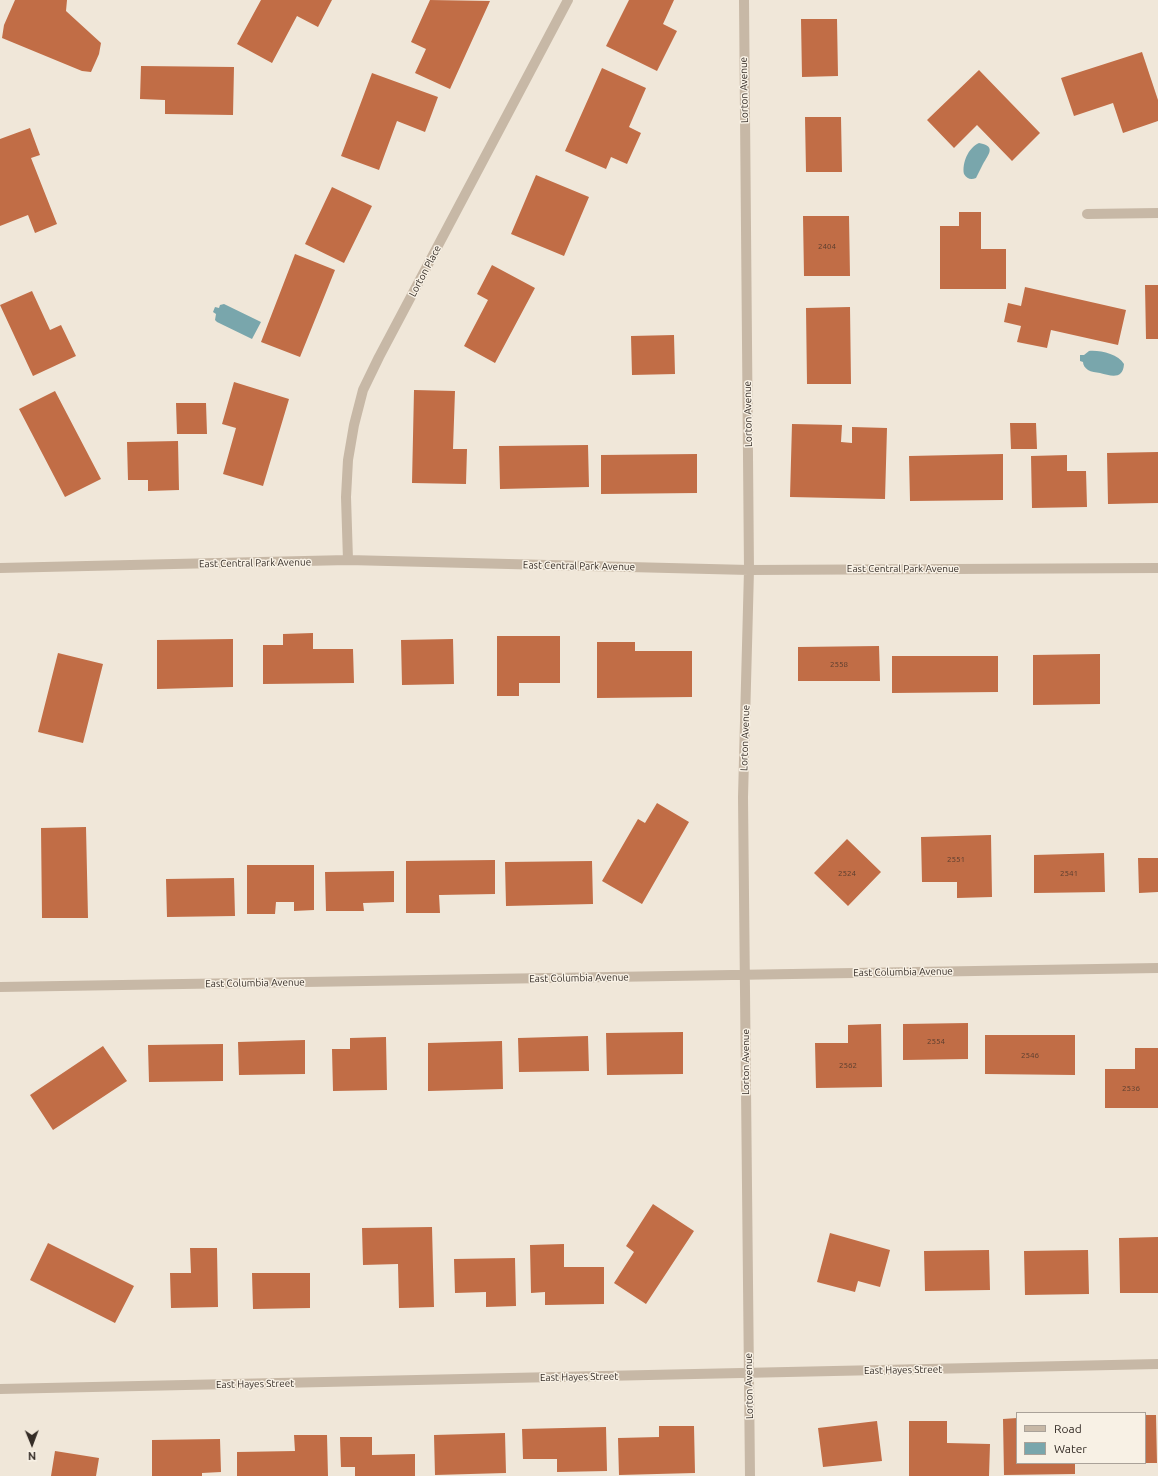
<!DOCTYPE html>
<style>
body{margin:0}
#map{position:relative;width:1158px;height:1476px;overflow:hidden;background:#f0e7d9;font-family:Ubuntu,sans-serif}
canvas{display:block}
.legend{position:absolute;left:1016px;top:1412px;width:130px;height:52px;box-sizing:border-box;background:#f8f1e5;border:1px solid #aaa299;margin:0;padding:5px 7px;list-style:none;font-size:12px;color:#342c26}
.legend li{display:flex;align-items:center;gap:8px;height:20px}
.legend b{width:20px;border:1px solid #aaa299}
.north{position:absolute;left:12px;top:1424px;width:40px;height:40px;-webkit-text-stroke:3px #f8f1e5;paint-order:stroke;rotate:179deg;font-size:11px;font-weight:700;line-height:16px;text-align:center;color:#342c26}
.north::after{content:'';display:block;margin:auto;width:14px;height:18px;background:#342c26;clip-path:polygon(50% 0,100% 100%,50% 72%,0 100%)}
</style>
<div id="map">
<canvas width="1158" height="1476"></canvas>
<ul class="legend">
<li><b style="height:5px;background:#c7b8a6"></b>Road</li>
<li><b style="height:11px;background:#79a6ac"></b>Water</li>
</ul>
<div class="north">N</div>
</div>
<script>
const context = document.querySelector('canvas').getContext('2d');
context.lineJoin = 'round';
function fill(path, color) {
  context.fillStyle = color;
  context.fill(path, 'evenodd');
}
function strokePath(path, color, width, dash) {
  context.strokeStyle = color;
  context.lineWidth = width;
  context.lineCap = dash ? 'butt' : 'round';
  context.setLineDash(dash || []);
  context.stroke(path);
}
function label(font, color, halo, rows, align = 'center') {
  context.font = font + ' Ubuntu,sans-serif';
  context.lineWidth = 3;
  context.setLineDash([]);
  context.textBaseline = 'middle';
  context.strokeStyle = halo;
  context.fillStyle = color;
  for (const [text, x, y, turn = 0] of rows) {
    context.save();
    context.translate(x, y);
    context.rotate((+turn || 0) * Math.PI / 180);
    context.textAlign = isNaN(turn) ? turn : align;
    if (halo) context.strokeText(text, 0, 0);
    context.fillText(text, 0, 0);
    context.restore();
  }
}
const water = new Path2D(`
 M979 143C998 146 987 156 982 166 980 170 978 174 976 178 971 180 967 179 964 174 962 163 968 148 979 143Z
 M224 304 261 322 252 339 217 322 215 320 216 314 213 312 215 307 219 308 220 305Z
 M1089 351C1100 350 1118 354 1124 364 1123 380 1111 376 1100 373 1096 372 1091 372 1088 370 1085 368 1083 365 1083 362L1080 361V355H1084Z`);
const building = new Path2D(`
 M15 0H67L66 11 101 43 99 54 91 72 82 71 2 38 4 25Z
 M261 0H332L318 27 297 16 272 63 237 44Z
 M430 0 490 1 450 89 415 73 426 49 411 42Z
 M629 0H674L663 24 677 31 657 71 606 46Z
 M801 19H837L838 76 802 77Z
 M1142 52 1158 100V121L1123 133 1113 103 1074 116 1061 78Z
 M141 66 234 67 233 115 165 114V100L140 99Z
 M602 68 646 88 629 127 641 133 627 164 611 157 606 169 565 151Z
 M979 70 1040 133 1012 161 977 125 954 148 927 120Z
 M372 73 438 97 425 132 397 121 379 170 341 156Z
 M805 117H841L842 172H806Z
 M30 128 40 155 31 158 57 224 35 233 28 215 0 226V139Z
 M536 175 589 197 564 256 511 234Z
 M332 187 372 206 344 263 305 244Z
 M959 212H981V249H1006V289H940V226H959Z
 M803 216H849L850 276H804Z
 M295 254 335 270 300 357 261 342Z
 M492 265 535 288 495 363 464 346 488 300 477 294Z
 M1145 285H1158V339H1146Z
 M1025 287 1126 310 1118 345 1051 330 1047 348 1017 342 1021 326 1004 322 1008 303 1021 306Z
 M32 291 50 330 61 325 76 356 33 376 0 305Z
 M850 307 851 384H807L806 308Z
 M674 335 675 374 632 375 631 336Z
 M234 382 289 399 263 486 223 474 236 428 222 424Z
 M414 390 455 391 453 449H467L466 484 412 483Z
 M55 391 101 479 65 497 19 409Z
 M176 403H206L207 434H177Z
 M1010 423H1036L1037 449H1011Z
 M792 424 842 425 841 442 852 443V427L887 428 885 499 790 497Z
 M178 441 179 490 148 491V480H128L127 442Z
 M588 445 589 487 500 489 499 446Z
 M1158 452V503L1108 504 1107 453Z
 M697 454V493L601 494V455Z
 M1003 454V500L910 501 909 456Z
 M1067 455V471H1086L1087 507 1032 508 1031 456Z
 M313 633V649H353L354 683 263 684V645H283V634Z
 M497 636H560V683H519V696H497Z
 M233 639V687L157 689V640Z
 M453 639 454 684 402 685 401 640Z
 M597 642H635V651H692V697L597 698Z
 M879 646 880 681H798V647Z
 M58 653 103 664 83 743 38 732Z
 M1100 654V704L1033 705V655Z
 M892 656H998V692L892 693Z
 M657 803 689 822 642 904 602 881 638 819 645 823Z
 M86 827 88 918H42L41 828Z
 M991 835 992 897 957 898V882H922L921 837Z
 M847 839 881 872 848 906 814 873Z
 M1104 853 1105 892 1034 893V855Z
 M1138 858H1158V892L1139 893Z
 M495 860V894L439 895 440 913H406V861Z
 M592 861 593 904 506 906 505 862Z
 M247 865H314V910L294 911V902H276L275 914H247Z
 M394 871V902L363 903 364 911H326L325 872Z
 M234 878 235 916 167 917 166 879Z
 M968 1023V1059L903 1060V1024Z
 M881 1024 882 1087 816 1088 815 1043H848V1025Z
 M683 1032V1074L607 1075 606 1033Z
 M985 1035H1075V1075L985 1074Z
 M588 1036 589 1071 519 1072 518 1038Z
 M386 1037 387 1090 333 1091 332 1049H350V1038Z
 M305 1040V1074L239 1075 238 1042Z
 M502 1041 503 1089 428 1091V1043Z
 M223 1044V1081L149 1082 148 1045Z
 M103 1046 127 1081 53 1130 30 1095Z
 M1135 1048H1158V1108H1105V1069H1135Z
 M653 1204 694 1231 646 1304 614 1283 634 1252 626 1246Z
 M432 1227 434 1307 399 1308 398 1264 363 1265 362 1228Z
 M830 1233 890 1250 880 1287 858 1281 855 1292 817 1282Z
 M1158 1237V1293H1120L1119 1238Z
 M48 1243 134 1286 115 1323 30 1280Z
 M564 1244V1267H604V1304L545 1305V1292L531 1293 530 1245Z
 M190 1248H217L218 1307 171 1308 170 1273H191Z
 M989 1250 990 1290 925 1291 924 1251Z
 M1088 1250 1089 1294 1025 1295 1024 1251Z
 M515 1258 516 1306 486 1307V1292L455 1293 454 1259Z
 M252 1273H310V1308L253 1309Z
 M1145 1415H1156L1157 1463H1145Z
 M1017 1418V1463H1075V1474L1004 1475 1003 1419Z
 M877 1421 882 1461 823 1467 818 1428Z
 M909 1421H947V1443L990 1444 989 1476H909Z
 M659 1426H694L695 1473 619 1475 618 1438 659 1437Z
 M606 1427 607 1471 557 1472V1459H523L522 1429Z
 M505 1433 506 1473 435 1475 434 1435Z
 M294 1435H327L328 1476H237V1452L295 1451Z
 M340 1437H372V1455L415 1454V1476H355V1467H341Z
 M220 1439 221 1472 202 1473V1476H152V1440Z
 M55 1451 99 1458 96 1476H51Z`);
const street = new Path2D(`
 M744 0 749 570 743 797 750 1476
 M1087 214 1158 213
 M348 560 346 497 348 460 354 425 363 390 379 357 568 0
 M0 568 348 560 749 570 1158 568
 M0 987 1158 968
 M0 1389 1158 1364`);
const numberNames = [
 ["2404",827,246],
 ["2558",839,664],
 ["2551",956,859],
 ["2524",847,873],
 ["2541",1069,873],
 ["2554",936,1041],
 ["2546",1030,1055],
 ["2562",848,1065],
 ["2536",1131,1088]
];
const streetNames = [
 ["Lorton Avenue",744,90,-91],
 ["Lorton Place",425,271,-62],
 ["Lorton Avenue",748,414,-91],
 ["East Central Park Avenue",255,563,-1],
 ["East Central Park Avenue",579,566,1],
 ["East Central Park Avenue",903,569],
 ["Lorton Avenue",745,738,-88],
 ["East Columbia Avenue",903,972,-1],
 ["East Columbia Avenue",579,978,-1],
 ["East Columbia Avenue",255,983,-1],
 ["Lorton Avenue",746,1062,-90],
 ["East Hayes Street",903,1370,-1],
 ["East Hayes Street",579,1377,-1],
 ["East Hayes Street",255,1384,-1],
 ["Lorton Avenue",749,1386,-91]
];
fill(water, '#79a6ac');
fill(building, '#c16d46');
strokePath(street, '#c7b8a6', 10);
label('8px', '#573c2e', null, numberNames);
label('10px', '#342c26', '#f8f1e5', streetNames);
</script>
